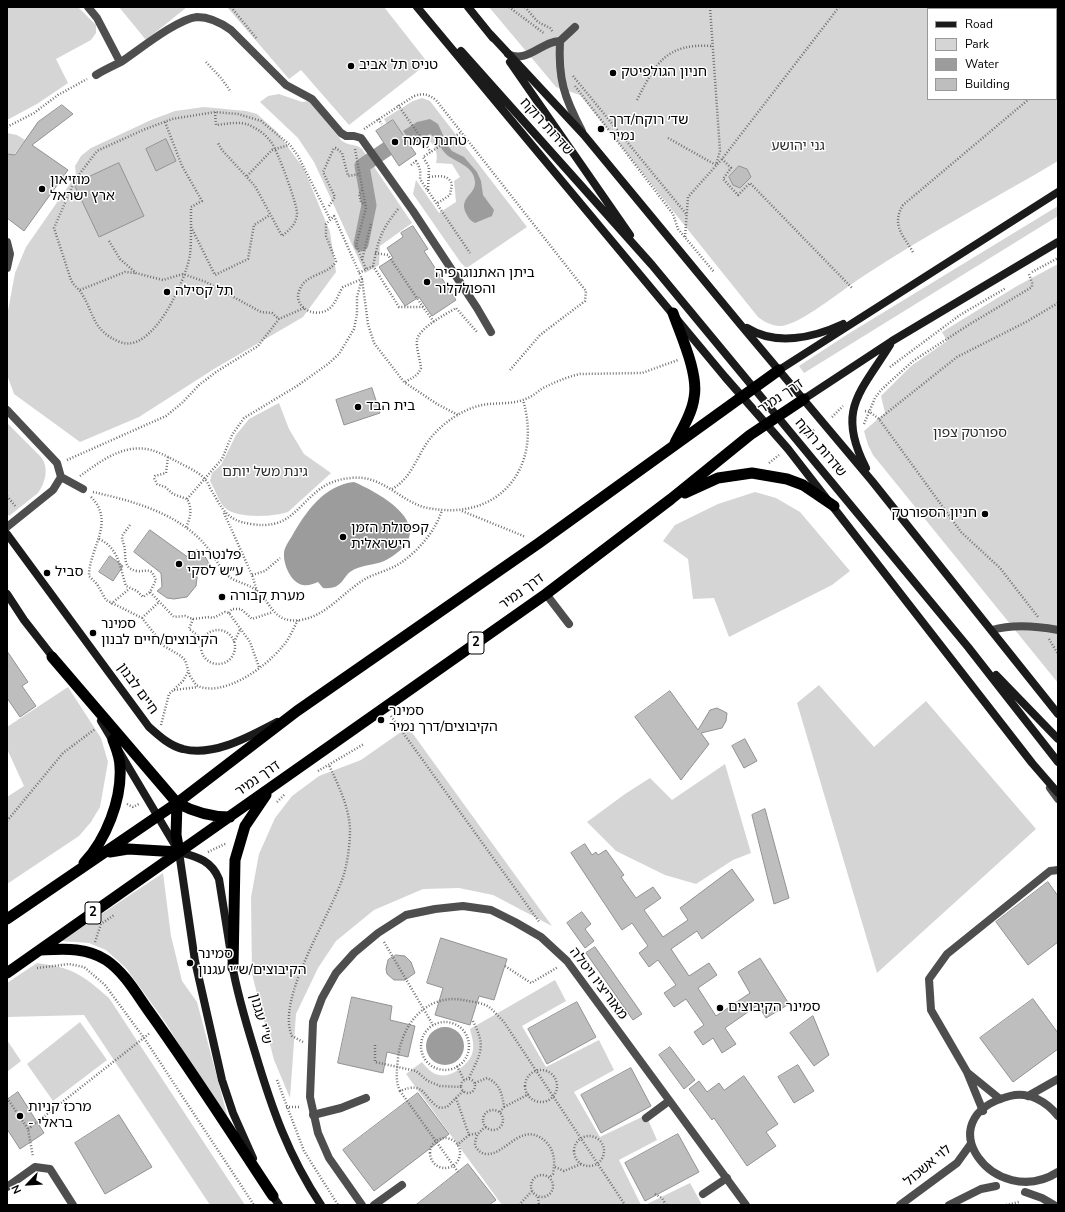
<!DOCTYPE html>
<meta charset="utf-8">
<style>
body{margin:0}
#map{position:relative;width:1065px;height:1212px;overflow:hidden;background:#fff;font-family:"Nunito Sans",sans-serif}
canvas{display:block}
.frame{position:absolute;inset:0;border:8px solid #000;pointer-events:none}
.legend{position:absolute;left:927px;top:8px;width:130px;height:92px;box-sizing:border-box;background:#fff;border:1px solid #999;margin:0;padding:5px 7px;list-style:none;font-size:12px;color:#000}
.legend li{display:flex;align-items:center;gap:8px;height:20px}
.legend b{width:20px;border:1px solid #999}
.north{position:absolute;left:8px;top:1164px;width:40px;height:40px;-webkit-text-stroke:3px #fff;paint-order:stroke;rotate:245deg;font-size:11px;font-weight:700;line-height:16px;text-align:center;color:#000}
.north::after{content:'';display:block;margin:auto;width:14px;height:18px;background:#000;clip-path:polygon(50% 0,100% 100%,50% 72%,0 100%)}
</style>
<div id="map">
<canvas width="1065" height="1212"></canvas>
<div class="frame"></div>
<ul class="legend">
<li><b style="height:5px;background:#1b1b1b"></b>Road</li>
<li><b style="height:11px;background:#d5d5d5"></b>Park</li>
<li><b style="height:11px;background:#9c9c9c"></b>Water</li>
<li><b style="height:11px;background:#bebebe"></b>Building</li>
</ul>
<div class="north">N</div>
</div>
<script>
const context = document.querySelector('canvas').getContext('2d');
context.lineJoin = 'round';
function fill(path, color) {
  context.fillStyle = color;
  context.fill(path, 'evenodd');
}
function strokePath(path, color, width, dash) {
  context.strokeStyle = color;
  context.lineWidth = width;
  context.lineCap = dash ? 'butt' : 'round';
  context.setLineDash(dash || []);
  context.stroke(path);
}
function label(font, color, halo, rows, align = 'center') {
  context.font = font + ' "Nunito Sans","Noto Sans Hebrew",sans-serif';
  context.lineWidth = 3;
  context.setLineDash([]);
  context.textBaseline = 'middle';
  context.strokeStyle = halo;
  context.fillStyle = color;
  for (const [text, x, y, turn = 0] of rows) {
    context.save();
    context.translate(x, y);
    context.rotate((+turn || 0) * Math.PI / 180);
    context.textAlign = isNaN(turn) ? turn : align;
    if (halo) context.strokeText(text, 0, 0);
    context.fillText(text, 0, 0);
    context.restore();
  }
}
const green = new Path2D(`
 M7 7H78L96 25V33L91 40 56 59 68 83 37 104 7 120Z
 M119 7H187L146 40Z
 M227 7H384L428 63 349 125 301 70 289 79Z
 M489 7H1040L1042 9H928V99H1056V24L1058 27V161C994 199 927 234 865 275 844 288 808 319 786 325 776 328 766 323 758 317L580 95 556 87Z
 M279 94 302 102 309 101 342 141C349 146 357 144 362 149L412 223 380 246 379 265 365 273 314 162 298 138 260 102 268 96Z
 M422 98 430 101 527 227 468 267H465L461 263 413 194 416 180 439 213 456 202 454 181 460 177 452 164 436 163C439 153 434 143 425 137L411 147 393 120 387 124 384 119 413 101Z
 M204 107 246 111 257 114 277 132 304 169 330 232 336 272 303 317 214 369 139 417 80 442 14 394 7 375V316L15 273 26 247 76 175 75 166 81 156 91 148 151 120 175 111Z
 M7 133 17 135 25 140 13 156 7 154Z
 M1058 206V216L804 373 799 366 848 334Z
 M1058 264V683L873 455 868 445 864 431 885 413 881 396 911 366 947 341 942 332 1017 286Z
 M279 403 289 429 304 454 331 473 288 512C274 517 235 519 224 507 218 500 215 489 210 481L212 473 221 465 236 435 249 419Z
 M7 423 41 457C49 467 46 482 38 493L9 516 7 513Z
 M755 492 776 498 800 512 850 571 832 585 729 637 714 598 693 599 688 559 663 541 675 525 718 504Z
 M819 685 874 747 926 701 1036 829 877 973 797 703Z
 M68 687 101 738 108 762 100 807 91 822 79 836 7 884V797L24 786 7 749V727Z
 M408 727 552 926 493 895 459 888 423 889 374 910 336 941 318 968 296 1014 290 1098 274 1060 252 974 251 897 259 854 275 818 292 796 319 776 361 760Z
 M725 764 751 853 733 860 696 884 665 875 616 851 587 822 625 794 650 778 672 800Z
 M163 873 171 936 182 981 197 1002 230 1126 165 1022 126 968 106 950 89 943 61 941Z
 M37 963C74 968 81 974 109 998L245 1205H210L84 1015 7 1017V983Z
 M555 980 566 1001 522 1026 546 1067 599 1040 614 1070 574 1092 600 1137 646 1115 657 1140 619 1160 641 1205H502L406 1074 422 1062C426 1067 432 1074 439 1075 451 1078 468 1065 472 1054 475 1046 472 1037 470 1029Z
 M80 1022 107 1060 53 1101 27 1064Z
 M7 1040 21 1061 7 1072Z
 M690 1183 702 1205H645Z`);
const water = new Path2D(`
 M430 119 438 124 448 146 452 151 464 157 477 172 481 181 483 195 494 210 492 216 475 223C471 221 469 219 467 215 457 198 476 195 475 182 474 166 457 163 447 155 440 149 438 139 430 134L413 145 403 131 417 122Z
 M354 482C386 496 441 529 388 559 378 565 366 564 355 569 341 575 345 590 323 588L318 582C313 584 308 586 303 585 291 583 283 564 284 553 284 548 289 541 292 536 305 513 324 485 354 482Z
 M426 1046a19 19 0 1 1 38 0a19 19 0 1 1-38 0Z`);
const canal = new Path2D(`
 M361 244 369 205 362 166 387 149`);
const building = new Path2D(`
 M62 105 73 114 32 145 68 170 24 231 7 218V154L15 155 38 122Z
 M393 120 416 154 399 166 376 131Z
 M166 139 176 161 156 171 146 149Z
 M119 163 144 216 99 237 74 184Z
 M739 166 747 169 751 177 740 188 733 185 729 177Z
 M413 226 428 249 424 251 456 300 432 316 419 297 405 306 379 267 393 258 387 248 403 237 401 233Z
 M372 388 380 413 344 425 336 400Z
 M150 530 189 558 197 549 206 558 210 566 198 570 196 586 187 597 174 599 167 598 157 591 162 587 161 573 134 552Z
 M110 556 123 566 113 581 99 572Z
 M7 651 28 682 22 686 36 706 20 717 7 698Z
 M670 691 698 730 710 710 717 708 727 713 726 721 722 728 701 733 709 744 681 780 635 717Z
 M745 739 757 761 744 768 732 746Z
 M765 809 789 898 774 904 752 815Z
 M585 844 592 855 596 852 598 855 606 850 624 875 621 877 636 898 653 887 661 898 644 910 663 937 688 920 680 908 732 869 754 900 702 939 697 931 671 949 689 976 709 963 717 975 698 988 716 1016 750 993 738 972 760 958 789 1004 766 1018 758 1005 725 1028 736 1044 722 1053 713 1038 703 1045 694 1032 704 1025 686 999 674 1007 664 993 676 985 658 960 649 967 639 953 648 946 632 923 622 930 571 853Z
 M1048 882 1058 896V942L1028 965 996 922Z
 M582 912 591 924 585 929 594 941 585 948 567 923Z
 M441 938 507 959 494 1000 479 996 470 1025 435 1015 443 988 427 983Z
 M595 947 642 1014 633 1020 586 953Z
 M396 955 405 956 411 962 415 973 405 980H394L387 974 386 969 388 960Z
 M352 997 392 1006 390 1020 415 1026 408 1057 387 1052 383 1073 338 1063Z
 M1033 999 1058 1033V1049L1013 1082 980 1038Z
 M577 1002 596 1037 547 1064 528 1029Z
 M813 1016 829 1055 814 1066 790 1033Z
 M670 1047 695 1080 684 1089 659 1055Z
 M798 1065 814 1091 794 1103 778 1077Z
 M631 1068 651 1106 601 1133 581 1095Z
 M744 1076 778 1124 766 1132 776 1146 747 1166 714 1118 712 1120 689 1089 699 1081 707 1092 719 1083 724 1090Z
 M18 1092 44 1133 20 1149 7 1129V1100Z
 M418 1093 449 1134 374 1191 343 1150Z
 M119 1115 152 1167 105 1194 75 1143Z
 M678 1134 699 1172 645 1201 625 1163Z
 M468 1164 496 1200 489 1205H416Z`);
const path = new Path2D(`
 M231 7 257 39
 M509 7 545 34
 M525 7 538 22 550 28 553 32
 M1001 7 1003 9
 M1012 7 1014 9
 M1056 54 1058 57
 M206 62 221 78 231 92
 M1056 65 1058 67
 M1056 75 1058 74
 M573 76 687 215
 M575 86 673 214 678 229 714 272
 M637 100C656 63 666 43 712 46
 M398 105 431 152
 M215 112 216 125C226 124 240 121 249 125 258 129 266 135 271 142 277 149 298 206 297 214 296 225 289 230 282 236L255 186 222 150 218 143
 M378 119 382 124
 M165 122 182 166 202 201 191 207V227L215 275 248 259 254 225 270 215
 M7 127 34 113 58 95 87 79
 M364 129 414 96C423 93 428 94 436 100L586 291 585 301 540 335 510 370
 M668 138 716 165 720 151 710 7
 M355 149 366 208 356 245 366 269
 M722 159 731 168 723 179 738 195 750 183 852 288
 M411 165 416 161C420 168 421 171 420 179L470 253
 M247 176 272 150 289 145
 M429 177C438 176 448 174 452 184L450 195 436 204
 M362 190 359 194 361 202 365 205
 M428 190 429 167 423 157 460 133
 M329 206 335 197 323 172 334 148H336L342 153 348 176 360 174
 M398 209C380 232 379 238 373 266L399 307H423L434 322
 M191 227C191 236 191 246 190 255 186 279 153 355 120 342 93 331 95 316 82 294 79 289 74 286 71 280L54 228 75 180 97 151 143 130 172 119 215 112 238 114 261 121 290 145 298 156 330 219
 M685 237 688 197 722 159 839 7
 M109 241 120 259 136 273 163 280 183 274 206 282 261 312 272 313 279 319
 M913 252C903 235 891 225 903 205L1029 99
 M375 253 388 255 423 307
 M362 260 371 224
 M1032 272 1058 258
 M359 273 373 266
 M80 290 125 272 135 273
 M890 367 960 315 1006 288
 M405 382C412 378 418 376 421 368 420 359 416 348 417 340 419 328 446 314 456 308L477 332
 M865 411 870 412 879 419 961 532 1000 568 1038 617
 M832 417 843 406
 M879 419 957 357 1026 322 1058 303
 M864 424 875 398 881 390 913 361 970 324 1032 287V283L1029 274
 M806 436 815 429
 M168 457 166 473 155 476 154 478 157 484 165 487 173 494 187 499C193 509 190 518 186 528
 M67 460 166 416 182 403 199 385 216 372 258 346 279 319 304 308
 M769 463 779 455
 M80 476C101 461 124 443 151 450 159 452 168 457 176 461 185 466 197 471 204 478 207 481 209 485 210 488 223 509 225 520 251 524 289 530 295 508 320 489 329 482 340 479 351 478 383 474 401 503 428 508 499 522 543 468 523 400
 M392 489C414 477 417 452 434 434 448 419 468 406 489 404 501 403 514 404 525 399 532 397 537 392 543 388 555 382 567 377 580 374L642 373 678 360
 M93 492C124 499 158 508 184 526 191 531 200 538 206 546 214 555 219 567 227 575 236 583 247 583 256 590 272 603 273 624 301 620 329 615 345 589 369 577 380 572 392 569 402 562 419 550 436 530 442 510
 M7 496 16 507
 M91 497C116 522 89 548 89 576L97 584 106 600 142 618 164 646 181 656 185 660 190 676 196 685C222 699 266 667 282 647 289 640 293 629 298 620
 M187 499 222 459 232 435 244 418 297 386 328 364 339 354 354 329 357 314V297L362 279 334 216 326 224V236L336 261C330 275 306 273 300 289 291 307 316 320 330 308 336 303 338 294 343 287L362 279 368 324 374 343 404 382 437 404 458 415
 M462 511 526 537
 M224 513 252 575 257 591
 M130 525 122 536C122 540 123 542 124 545 127 555 121 568 137 571 143 572 146 569 152 572L156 580 150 592 174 617 185 616 193 619 209 617 213 618 225 612 229 613 250 642 259 667
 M99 539C119 548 120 568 126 586L137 591 143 597 150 592
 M252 575 265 571 280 558
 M111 604 129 589
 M229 613 232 609H241L252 619 273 612
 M142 618 159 602
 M193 619 189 629 203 639
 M201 647a17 17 0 1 1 34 0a17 17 0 1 1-34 0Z
 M1049 639 1058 654
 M234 642 240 630
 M174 690 198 687
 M391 716 540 923
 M161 725 169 694 183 681 188 672
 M318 771 364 744
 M277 802 285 794
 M127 804 133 807 139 804
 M7 821 63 753 95 729
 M208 852 227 843
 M95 942 101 924 114 915
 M384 942 433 1025
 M505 966 531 983 558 967
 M37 968 69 964 84 967 105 985 144 1038 254 1205
 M421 1046a24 24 0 1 1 48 0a24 24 0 1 1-48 0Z
 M303 1042 292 1036C275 998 332 914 344 874 348 860 350 843 350 829 349 806 338 785 329 765
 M375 1045V1062L416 1071 428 1081 440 1086 461 1087
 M457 1066 464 1080
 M525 1086a16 16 0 1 1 32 0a16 16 0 1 1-32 0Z
 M469 1078C482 1050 486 1047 472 1019
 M461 1086a7 7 0 1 1 14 0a7 7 0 1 1-14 0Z
 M277 1080 304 1151 338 1205
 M475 1083 487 1078C500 1084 502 1093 504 1107L500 1112
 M400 1091 458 1172
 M463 1091 447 1107 440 1108C423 1099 426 1080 400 1091 395 1080 397 1070 398 1058 402 1022 429 991 468 1001 475 1002 483 1003 489 1007 494 1011 499 1017 504 1022L625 1205
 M7 1098 28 1129 33 1157
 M456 1098 469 1135 457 1145
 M286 1107H301
 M504 1107 529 1094
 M483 1120a10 10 0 1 1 20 0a10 10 0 1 1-20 0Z
 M486 1127C478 1132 475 1137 475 1146 478 1150 481 1154 487 1154 506 1155 523 1118 547 1143 555 1152 555 1163 553 1174L550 1177
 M28 1129 150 1033
 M469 1135 478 1133
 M574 1151a15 15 0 1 1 30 0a15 15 0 1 1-30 0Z
 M430 1153a15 15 0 1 1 30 0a15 15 0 1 1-30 0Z
 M555 1167 564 1171 581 1164
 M531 1186a11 11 0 1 1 22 0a11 11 0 1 1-22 0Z
 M655 1194 662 1198 666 1205
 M538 1197 539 1205
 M519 1205 532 1191
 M1006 1205 1019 1202`);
const service = new Path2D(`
 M88 7 97 18 120 62
 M575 27 560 41C558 79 564 97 582 131
 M508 54C527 64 542 41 560 41
 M96 75C104 70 113 66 121 62 139 50 177 19 197 17 210 17 220 22 231 30L286 85 312 99 341 133 346 136H354L361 138 413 211 477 308 491 332
 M7 242 10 254 7 268
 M7 410 57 463 61 477 53 490 7 527
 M61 477 83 489
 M546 594 569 624
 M992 630C1013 624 1036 626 1058 630
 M968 1073 1000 1099
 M983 1111 967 1072 931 1010 929 979 947 954 1050 871 1058 870
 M313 1115 341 1108 366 1098
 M646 1118 669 1101
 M703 1194 727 1178
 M374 1205 402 1185`);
const minor = new Path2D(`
 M1050 788 1058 799
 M1028 1096 1058 1079
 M1058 1116C1047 1102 1029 1091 1010 1096 924 1118 995 1212 1058 1172
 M7 1187 35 1167 50 1169 73 1205
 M1025 1192 1042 1198 1054 1205
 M362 1205 329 1158 318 1133 310 1097 313 1022 322 998 336 973 354 953 378 933 406 915 435 909 463 906 491 910 515 922 541 937 567 961 746 1205
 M900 1205 957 1163 970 1145
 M949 1205 981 1189 996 1186`);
const secondary = new Path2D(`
 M417 7 725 377 788 449 1032 763 1058 793
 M468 7 493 38
 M490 34 584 135 740 324 872 481 1058 714
 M461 51 652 265 968 647 1058 762
 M510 62 630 235
 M747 328C776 346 813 338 843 324
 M779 370 1058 192
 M804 399 892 341 1058 242
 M866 468C836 410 860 393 890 345
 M7 534 149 727C159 736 170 746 183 749 214 757 250 736 277 722
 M7 594 24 620 56 661
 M996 675 1058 739
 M101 721 179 852 195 961 222 1080 233 1113 253 1158
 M179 852C197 857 211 860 219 879L230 948
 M232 964C237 993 246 1023 255 1052 272 1109 288 1155 321 1205
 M270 1192 279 1205`);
const trunk = new Path2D(`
 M673 313C681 336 699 374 694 398 692 414 682 429 675 443
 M685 493 718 478 752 473 787 479 803 485 834 506
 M52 657 177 803C194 812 210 817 230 817
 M177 803 176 835 179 852
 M110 852 128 849 179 852
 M84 863C106 840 122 799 120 767 120 757 116 748 113 740
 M7 919 177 803 297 711 539 543 779 370
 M41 950C64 949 86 947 106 960 124 972 136 993 148 1010 192 1071 232 1134 273 1196
 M233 968 235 860 245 826 266 795
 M7 973 546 594 671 499 750 435 804 399`);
const markers = [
 [351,66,4,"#000"],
 [613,73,4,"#000"],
 [601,129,4,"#000"],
 [395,142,4,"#000"],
 [42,189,4,"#000"],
 [427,282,4,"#000"],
 [167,292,4,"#000"],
 [358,407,4,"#000"],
 [985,514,4,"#000"],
 [343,537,4,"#000"],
 [179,564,4,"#000"],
 [47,573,4,"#000"],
 [222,597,4,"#000"],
 [93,633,4,"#000"],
 [381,720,4,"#000"],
 [190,963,4,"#000"],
 [720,1008,4,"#000"],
 [20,1116,4,"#000"]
];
const shields = [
 [476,643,16],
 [93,913,16]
];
const shieldNames = [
 ["2",476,643],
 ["2",93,913]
];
const poiNames = [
 ["טניס תל אביב",359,66],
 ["חניון הגולפיטק",621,73],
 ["שד׳ רוקח/דרך",609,121],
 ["נמיר",609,137],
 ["טחנת קמח",403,142],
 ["מוזיאון",50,181],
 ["ארץ ישראל",50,197],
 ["ביתן האתנוגרפיה",435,274],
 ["והפולקלור",435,290],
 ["תל קסילה",175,292],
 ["בית הבד",366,407],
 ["חניון הספורטק",977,514,"right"],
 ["קפסולת הזמן",351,529],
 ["הישראלית",351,545],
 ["פלנטריום",187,556],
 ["ע״ש לסקי",187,572],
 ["סביל",55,573],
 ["מערת קבורה",230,597],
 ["סמינר",101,625],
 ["הקיבוצים/חיים לבנון",101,641],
 ["סמינר",389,712],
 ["הקיבוצים/דרך נמיר",389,728],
 ["סמינר",198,955],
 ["הקיבוצים/ש״י עגנון",198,971],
 ["סמינר הקיבוצים",728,1008],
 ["מרכז קניות",28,1108],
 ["- בראלי",28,1124]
];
const streetNames = [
 ["שדרות רוקח",546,127,48],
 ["דרך נמיר",781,397,-34],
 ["שדרות רוקח",820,448,50],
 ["דרך נמיר",522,592,-36],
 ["חיים לבנון",137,689,54],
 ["דרך נמיר",258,779,-35],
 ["מאוריציו ויטלה",598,984,53],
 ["ש''י עגנון",260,1019,75],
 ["לוי אשכול",928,1166,-40]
];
const parkNames = [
 ["גני יהושע",798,147],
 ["ספורטק צפון",970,434],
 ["גינת משל יותם",265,473]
];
fill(green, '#d5d5d5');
fill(water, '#9c9c9c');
strokePath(canal, '#9c9c9c', 15);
fill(building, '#bebebe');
strokePath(building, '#929292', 1);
strokePath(path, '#707070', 2.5, [1, 2]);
strokePath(service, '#4e4e4e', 8);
strokePath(minor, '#4e4e4e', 8);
strokePath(secondary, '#1b1b1b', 8);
strokePath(trunk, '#000', 11);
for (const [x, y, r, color] of markers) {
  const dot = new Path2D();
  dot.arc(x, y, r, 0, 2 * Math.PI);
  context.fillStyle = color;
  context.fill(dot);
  strokePath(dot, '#fff', 1.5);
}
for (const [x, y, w] of shields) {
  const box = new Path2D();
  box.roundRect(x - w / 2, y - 11, w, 22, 3);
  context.fillStyle = '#fff';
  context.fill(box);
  strokePath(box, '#000', 1);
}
label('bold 13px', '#000', null, shieldNames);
label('14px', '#000', '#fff', poiNames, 'left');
label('14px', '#000', '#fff', streetNames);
label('14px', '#2c2c2c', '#fff', parkNames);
</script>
